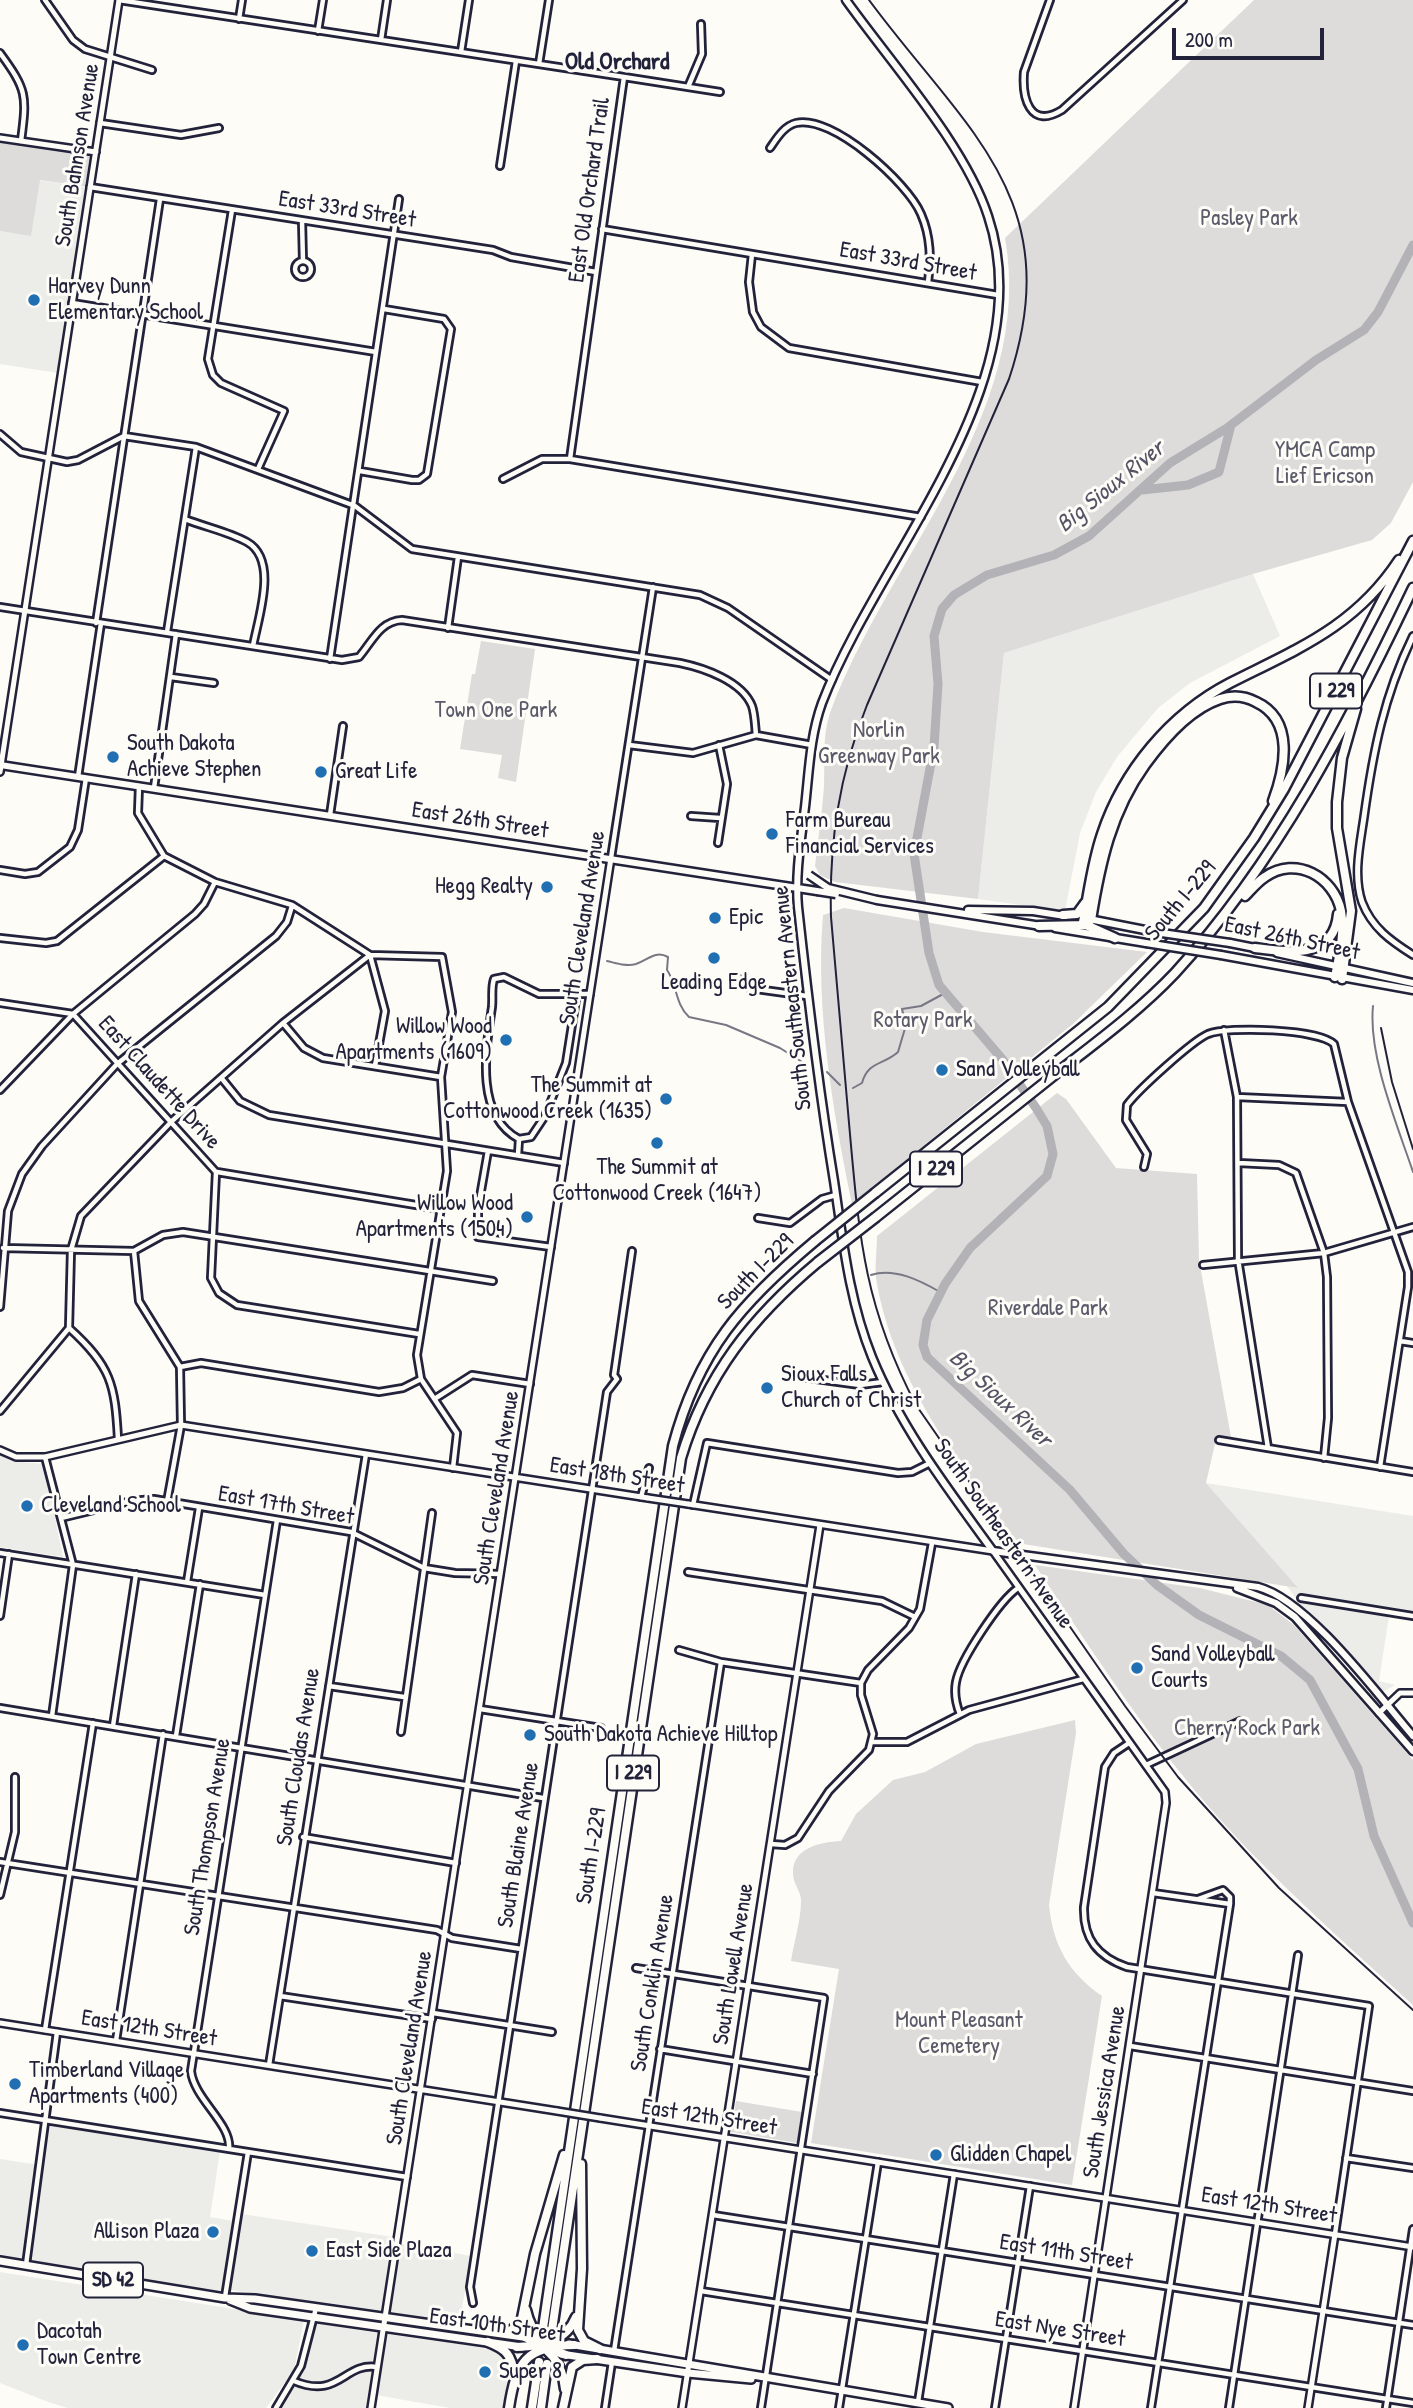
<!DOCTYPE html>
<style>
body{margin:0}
#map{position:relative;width:1413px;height:2408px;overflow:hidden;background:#fdfcf7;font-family:"Patrick Hand",sans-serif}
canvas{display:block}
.scale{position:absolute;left:1172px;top:28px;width:152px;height:32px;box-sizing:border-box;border:4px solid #22223b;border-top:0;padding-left:9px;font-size:21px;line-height:24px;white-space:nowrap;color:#22223b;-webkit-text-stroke:5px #fdfcf7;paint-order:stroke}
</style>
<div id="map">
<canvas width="1413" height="2408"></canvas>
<div class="scale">200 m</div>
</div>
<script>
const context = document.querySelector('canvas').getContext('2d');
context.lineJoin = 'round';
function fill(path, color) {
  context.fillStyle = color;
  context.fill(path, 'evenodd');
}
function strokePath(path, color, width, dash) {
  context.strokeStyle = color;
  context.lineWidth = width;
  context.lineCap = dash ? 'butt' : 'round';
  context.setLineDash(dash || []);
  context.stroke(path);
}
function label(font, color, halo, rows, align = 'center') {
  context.font = font + ' "Patrick Hand",sans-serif';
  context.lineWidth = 6;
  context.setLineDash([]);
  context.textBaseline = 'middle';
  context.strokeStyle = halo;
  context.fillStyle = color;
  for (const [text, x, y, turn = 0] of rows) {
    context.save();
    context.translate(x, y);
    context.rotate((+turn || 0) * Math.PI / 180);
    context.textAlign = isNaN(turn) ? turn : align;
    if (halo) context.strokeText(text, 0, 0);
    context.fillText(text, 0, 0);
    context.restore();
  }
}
const built = new Path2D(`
 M39 180 86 187 58 373 0 364V231L31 235Z
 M1253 574 1280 636 1190 683 1158 708 1117 757 1096 792 1080 833 1065 911 978 899 1004 653Z
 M0 1452 20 1462 44 1464 63 1557 0 1547Z
 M1206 1483 1413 1516V1613L1390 1609 1379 1681 1395 1685 1379 1694 1303 1608 1287 1586 1297 1588Z
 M50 2125 220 2151 210 2217 234 2221 223 2293 29 2263Z
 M0 2159 39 2165 23 2259 0 2256Z
 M242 2214 393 2237 381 2313 230 2290Z
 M402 2244 471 2256 459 2326 390 2314Z
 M0 2272 304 2320 294 2370 266 2408H68L51 2403 0 2383Z
 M315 2323 379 2333 367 2408H281L309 2357Z
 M386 2334 497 2349 509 2365 505 2408H450L376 2395Z`);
const green = new Path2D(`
 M1254 0H1413V482L1391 523 1372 540 1253 574 1004 653 978 899 835 882 820 875 815 866C818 840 822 813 824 787 825 763 822 736 830 713 887 558 1036 413 1005 238Z
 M0 139 96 152 90 187 40 180 31 236 0 231Z
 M481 641 535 649 516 782 498 778 502 755 460 749 472 674H475Z
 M844 908 983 932 1147 952 1074 1023 852 1204C833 1111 815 1010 823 915Z
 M1057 1093 1066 1099 1116 1168 1197 1174 1199 1260 1231 1437 1217 1435 1206 1483 1298 1588 1017 1543C960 1463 895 1384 877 1284 874 1269 877 1251 877 1236Z
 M1035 1565 1200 1588 1268 1605 1294 1625 1413 1760V2005C1338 1937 1262 1870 1196 1792 1137 1721 1086 1642 1035 1565Z
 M1075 1720 1076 1733 1049 1905C1053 1946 1069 1973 1102 1996L1072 2185 811 2143 839 1969 791 1961C794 1942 801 1920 801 1901 801 1893 796 1887 794 1880 787 1849 819 1842 841 1841L856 1814 893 1780 925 1772 976 1744Z
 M736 2101 802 2112 797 2143 731 2132Z`);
const stream = new Path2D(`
 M607 961C616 963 626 967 636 964 648 960 655 950 668 957L667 970C677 984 675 1004 689 1017L726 1025 780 1048 807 1065
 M1373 1006C1368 1056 1397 1124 1413 1172
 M827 1072 840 1085
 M853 1088 862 1083C868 1061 884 1065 898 1052L906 1025 902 1009 921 1006 945 993
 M871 1275C894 1267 921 1281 940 1292`);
const river = new Path2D(`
 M1413 245 1378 312 1364 330 1316 360 1227 428 1170 463 1089 536 1054 555 987 575 954 595 942 609 934 636 938 684 934 747 914 854 929 953 939 985 1003 1060 1036 1108 1047 1126 1053 1154 1047 1176 970 1248 945 1284 927 1320 923 1345 927 1357 1070 1490 1124 1554 1157 1585 1199 1615 1281 1656 1310 1680 1358 1769 1374 1836 1413 1923
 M1142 490 1188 485 1219 472 1231 425`);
const minor = new Path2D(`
 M45 0 73 40 85 49 152 70
 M119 0 624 77 570 459 921 517
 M1050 0 1024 72C1022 97 1029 130 1062 110L1183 0
 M239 19 242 0
 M318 31 323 0
 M381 40 387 0
 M461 52 469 0
 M0 53C27 90 27 95 21 141
 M539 64 549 0
 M624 77 720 92
 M688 87 702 54 701 24
 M100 123 181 135 219 128
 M770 148C777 138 784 126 796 123 832 114 908 183 921 214 931 237 931 259 928 283
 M500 166 516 61
 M90 187 493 250 511 257 596 272
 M232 210 208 359 213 375 221 383 284 411 258 469
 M302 221 303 261
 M602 229 998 295
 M752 254 749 282 753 312 761 327 789 348 982 382
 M295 269a8 8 0 1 1 16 0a8 8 0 1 1-16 0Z
 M72 303 376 352
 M0 434 21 452 67 462 78 460 124 436 196 447 355 506 412 549 700 595 728 608 832 680
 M360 471 412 480H419L427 474 451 329 444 319 384 309
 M503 479 542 459H570
 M185 519C205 527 229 532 247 542 279 560 258 618 253 646
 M0 607 342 660 359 657C372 642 380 621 402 620L680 663C704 668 742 681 752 706 755 715 755 726 756 735
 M96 623 160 199
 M448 628 458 557
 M167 632 196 447
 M330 659 399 199
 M171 677 214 683
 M629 745 693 753 756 735 812 745
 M78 777 101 623
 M139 786 138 813 164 856
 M154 788 176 634
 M330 815 343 726
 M691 816 720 818
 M718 843 727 784 719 745
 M611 858 653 587
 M0 870 25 874 38 872 70 847 78 830 86 778
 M0 938 46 943 57 941 164 856 215 882 292 905 370 955 442 957 452 1012 441 1077 447 1171 417 1355 421 1379 457 1433 453 1468
 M739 979 749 988 807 996
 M0 1003 73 1014 216 1172 211 1278 219 1293 237 1305 419 1334
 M283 1023 304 1048 323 1058 441 1077
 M1224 1030 1237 1097 1238 1259 1268 1448
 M223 1080 240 1101 269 1115 564 1163
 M0 1090 73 1014 195 914 204 904 215 882
 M1237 1097 1348 1102
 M519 1139C474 1115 486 1048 492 1007 493 997 491 988 494 979L504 977 539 994H590
 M488 1151 478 1208V1237L551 1247
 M518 1155 519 1139 531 1137 545 1116 566 1063 577 993
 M1239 1163 1279 1165 1296 1173 1324 1253 1327 1277 1328 1418 1324 1458
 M1144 1167 1147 1154 1126 1120 1127 1105C1138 1090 1192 1041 1208 1034 1228 1026 1319 1029 1334 1044L1348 1102 1408 1272V1287L1380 1467
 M217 1172 440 1209
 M758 1218 790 1223 822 1199 836 1195
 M3 1248 134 1251 163 1235 183 1232 493 1281
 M134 1251 139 1301 180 1367 181 1425 167 1502
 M1203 1265 1324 1253 1413 1227
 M0 1307 8 1211 22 1174 42 1146 117 1064 276 936 287 922 292 906
 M69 1328C111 1366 115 1384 118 1439
 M1400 1341 1413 1343
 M180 1367 201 1363 379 1392 403 1388 421 1379
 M787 1375 860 1385 883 1382
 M436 1398 472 1375 530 1384
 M0 1411 69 1328 71 1250 81 1216 172 1121 283 1023 370 955 385 1011 375 1066
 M1219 1440 1413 1472
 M45 1457 73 1565 52 1716
 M641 1497 649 1468
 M693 1505 707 1443 898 1473 912 1472 930 1463
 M61 1518 131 1501 154 1499 351 1532 424 1568 455 1573 500 1574
 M0 1553 265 1595
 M688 1572 882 1601 915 1617
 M187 1582 199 1508
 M1301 1598 1413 1616
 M0 1616 9 1554
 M679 1650 721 1662 861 1683
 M329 1686 404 1697
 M0 1708 543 1798
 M480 1709 601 1728
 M960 1714C956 1704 954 1693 956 1682 960 1660 1000 1600 1018 1588
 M113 1726 136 1574
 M401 1732 432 1513
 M176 1736 200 1584
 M872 1742H907L969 1710 1083 1679
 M1129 1743 1114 1753 1105 1767 1084 1907C1083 1939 1098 1957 1127 1967L1369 2006 1335 2234
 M1146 1765 1240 1721
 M303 1837 456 1863
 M771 1844 785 1845 798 1838 829 1791 869 1750 873 1734 861 1695V1683L868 1670 909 1628 920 1609 932 1543
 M0 1862 437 1930 452 1938 521 1949
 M1153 1893 1230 1904V1897L1223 1890 1198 1899
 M0 1895 15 1832V1777
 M636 1968 824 1998 761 2408
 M280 1996 432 2019
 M433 2013 552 2032
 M45 2030 93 1723
 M116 2041 163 1734
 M1130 2046 1413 2091
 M660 2049 813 2074
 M269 2065 366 1454
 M0 2113 407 2177
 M229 2149C232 2124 194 2099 191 2071L277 1520
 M1346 2158 1413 2168
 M713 2215 1413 2325
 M26 2265 57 2032
 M701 2291 1413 2403
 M225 2297 248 2152
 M473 2303 470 2287 607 1392 617 1379 614 1375 632 1251
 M614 2351 721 1662
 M294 2381C339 2400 344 2362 377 2367
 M918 2402 954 2174
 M276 2408 301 2366 316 2308
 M605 2408 612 2362
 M839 2408 878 2162
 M995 2408 1030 2186
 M1151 2408 1230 1904
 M1229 2408 1298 1955
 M1386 2408 1413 2229`);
const tertiary = new Path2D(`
 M0 138 96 152
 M1413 636C1384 695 1373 752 1364 817 1360 845 1353 875 1362 902 1372 928 1391 941 1413 955
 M0 772 119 0
 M0 1450 16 1457H45L181 1425 648 1498
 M688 1504 993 1551 1165 1792 1166 1803 1074 2408
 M1379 1713 1400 1693H1413
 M0 2023 557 2111
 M600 2118 1413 2247
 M371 2408 611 858
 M682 2408 820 1525
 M1308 2408 1335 2234`);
const secondary = new Path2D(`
 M846 0C891 63 965 145 988 216 1044 383 879 554 822 703 810 736 809 772 805 807 801 840 795 874 798 907 808 999 819 1090 834 1181 843 1241 849 1300 872 1357 901 1428 948 1489 993 1551L1258 1587C1308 1600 1378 1695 1413 1736
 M0 765 817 891
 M877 900 1041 926
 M968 910 1033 911 1065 916
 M1089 919 1155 932
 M1055 928 1146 943
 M1230 943 1260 949
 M1277 953 1413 983
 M1221 955 1413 990
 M1237 1588 1276 1603 1295 1617 1413 1751`);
const primary = new Path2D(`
 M0 2261 225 2298 255 2299 530 2338
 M230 2300 250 2308 522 2347
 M569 2344 948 2408
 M561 2354 688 2373 751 2379`);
const motorway = new Path2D(`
 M1245 896C1251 890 1257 882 1265 877 1296 855 1334 877 1341 911 1345 933 1339 956 1335 977
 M1063 915 1077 914 1085 903
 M1086 925 1083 922C1089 892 1092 863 1102 834 1123 771 1170 714 1230 683 1297 649 1355 627 1399 560
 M1086 925 1091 920C1100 864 1111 812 1145 765 1163 740 1190 709 1220 699 1232 695 1245 696 1256 702 1295 720 1285 769 1273 801
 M1039 926 1086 925 1115 938
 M1255 948C1288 952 1334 960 1338 914
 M1342 979 1351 911 1337 828V802L1342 758 1356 709
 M875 1193 1108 1007 1204 908 1254 838 1284 789 1413 541
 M876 1217C937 1169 997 1120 1058 1072 1098 1041 1140 1010 1175 973 1277 862 1348 724 1413 588
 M581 2164 582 2269 578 2330 584 2341 600 2349
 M526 2310C531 2332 545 2348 566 2355
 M543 2328 673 1446C698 1351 742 1302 815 1241
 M552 2330 681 1458C706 1375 752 1317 818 1262
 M494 2332 510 2331 521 2323 535 2254 564 2155
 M525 2337C550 2348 562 2362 565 2389
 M488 2342C506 2349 512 2355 514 2375
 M517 2347C541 2346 566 2342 576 2317
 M509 2408C516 2363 525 2346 574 2345
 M532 2408 539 2362
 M541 2408 547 2364
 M563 2408 572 2367 583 2360 597 2359`);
const rail = new Path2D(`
 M869 0C964 129 1069 198 1009 379L867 705C839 775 829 842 831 917 837 986 843 1055 849 1123 859 1234 863 1304 916 1405L1125 1706 1178 1777 1279 1888 1413 2010
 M1381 1028 1392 1082 1413 1149`);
const tertiaryBridge = new Path2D(`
 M648 1498 688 1504
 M557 2111 600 2118`);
const secondaryBridge = new Path2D(`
 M809 875 828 888 877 900
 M817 891 836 894
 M1155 932 1230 943
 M1146 943 1221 955`);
const motorwayBridge = new Path2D(`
 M815 1241 875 1193
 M818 1262 876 1217`);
const markers = [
 [34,300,7,"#1f6fb2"],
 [113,757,7,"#1f6fb2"],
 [321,772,7,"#1f6fb2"],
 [772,834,7,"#1f6fb2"],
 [547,887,7,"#1f6fb2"],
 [715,918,7,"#1f6fb2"],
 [714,958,7,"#1f6fb2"],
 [506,1040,7,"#1f6fb2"],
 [942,1070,7,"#1f6fb2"],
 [666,1099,7,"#1f6fb2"],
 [657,1143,7,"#1f6fb2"],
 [527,1217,7,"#1f6fb2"],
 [767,1388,7,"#1f6fb2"],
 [27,1506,7,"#1f6fb2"],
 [1137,1668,7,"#1f6fb2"],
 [530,1735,7,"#1f6fb2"],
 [15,2084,7,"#1f6fb2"],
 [936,2155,7,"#1f6fb2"],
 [213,2232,7,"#1f6fb2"],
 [312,2251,7,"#1f6fb2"],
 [23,2345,7,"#1f6fb2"],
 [485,2372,7,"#1f6fb2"]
];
const shields = [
 [1336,691,52],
 [936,1169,52],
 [633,1773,52],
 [113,2280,60]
];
const shieldNames = [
 ["I 229",1336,691],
 ["I 229",936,1169],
 ["I 229",633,1773],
 ["SD 42",113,2280]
];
const streetNames = [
 ["South Bahnson Avenue",78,155,-81],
 ["East Old Orchard Trail",590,190,-82],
 ["East 33rd Street",347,210,9],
 ["East 33rd Street",908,262,10],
 ["East 26th Street",480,821,9],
 ["South I-229",1181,901,-50],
 ["South Cleveland Avenue",583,928,-81],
 ["East 26th Street",1292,939,12],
 ["South Southeastern Avenue",793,998,-96],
 ["East Claudette Drive",159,1083,48],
 ["South I-229",756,1272,-45],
 ["East 18th Street",617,1476,9],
 ["South Cleveland Avenue",497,1488,-81],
 ["East 17th Street",286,1506,10],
 ["South Southeastern Avenue",1003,1534,55],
 ["South Cloudas Avenue",299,1757,-81],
 ["South Thompson Avenue",208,1837,-81],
 ["South Blaine Avenue",519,1845,-81],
 ["South I-229",592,1856,-81],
 ["South Lowell Avenue",734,1964,-81],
 ["South Conklin Avenue",653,1983,-81],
 ["East 12th Street",149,2029,9],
 ["South Cleveland Avenue",410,2048,-81],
 ["South Jessica Avenue",1105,2092,-81],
 ["East 12th Street",709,2118,9],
 ["East 12th Street",1269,2206,9],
 ["East 11th Street",1066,2253,9],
 ["East 10th Street",497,2326,8],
 ["East Nye Street",1060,2330,9]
];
const parkNames = [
 ["Pasley Park",1249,219],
 ["YMCA Camp",1325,451],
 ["Lief Ericson",1325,477],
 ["Town One Park",496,711],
 ["Norlin",879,731],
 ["Greenway Park",879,757],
 ["Rotary Park",923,1021],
 ["Riverdale Park",1048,1309],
 ["Cherry Rock Park",1247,1729],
 ["Mount Pleasant",959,2021],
 ["Cemetery",959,2047]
];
const poiNames = [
 ["Harvey Dunn",48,287],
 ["Elementary School",48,313],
 ["South Dakota",127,744],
 ["Achieve Stephen",127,770],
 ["Great Life",335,772],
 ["Farm Bureau",786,821],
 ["Financial Services",786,847],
 ["Hegg Realty",533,887,"right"],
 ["Epic",729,918],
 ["Leading Edge",714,983,"center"],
 ["Willow Wood",492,1027,"right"],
 ["Apartments (1609)",492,1053,"right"],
 ["Sand Volleyball",956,1070],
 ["The Summit at",652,1086,"right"],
 ["Cottonwood Creek (1635)",652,1112,"right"],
 ["The Summit at",657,1168,"center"],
 ["Cottonwood Creek (1647)",657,1194,"center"],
 ["Willow Wood",513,1204,"right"],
 ["Apartments (1504)",513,1230,"right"],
 ["Sioux Falls",781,1375],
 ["Church of Christ",781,1401],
 ["Cleveland School",41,1506],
 ["Sand Volleyball",1151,1655],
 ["Courts",1151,1681],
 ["South Dakota Achieve Hilltop",544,1735],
 ["Timberland Village",29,2071],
 ["Apartments (400)",29,2097],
 ["Glidden Chapel",950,2155],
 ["Allison Plaza",199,2232,"right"],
 ["East Side Plaza",326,2251],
 ["Dacotah",37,2332],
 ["Town Centre",37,2358],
 ["Super 8",499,2372]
];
const neighbourhoodNames = [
 ["Old Orchard",617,63]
];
const waterNames = [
 ["Big Sioux River",1111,487,-39],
 ["Big Sioux River",1000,1399,43]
];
fill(built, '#ecece9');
fill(green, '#dddcdb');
strokePath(stream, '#787885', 2);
strokePath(river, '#b2b2b7', 9);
strokePath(minor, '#22223b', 10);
strokePath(tertiary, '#22223b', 10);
strokePath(secondary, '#22223b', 11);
strokePath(primary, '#22223b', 12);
strokePath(motorway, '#22223b', 13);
strokePath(minor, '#fdfcf7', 4.5);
strokePath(tertiary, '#fdfcf7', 5);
strokePath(secondary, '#fdfcf7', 6);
strokePath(primary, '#fdfcf7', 7);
strokePath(motorway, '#fdfcf7', 8);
strokePath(rail, '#22223b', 2);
strokePath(tertiaryBridge, '#22223b', 10, []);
strokePath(secondaryBridge, '#22223b', 11, []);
strokePath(motorwayBridge, '#22223b', 13, []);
strokePath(tertiaryBridge, '#fdfcf7', 5);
strokePath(secondaryBridge, '#fdfcf7', 6);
strokePath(motorwayBridge, '#fdfcf7', 8);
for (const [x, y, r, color] of markers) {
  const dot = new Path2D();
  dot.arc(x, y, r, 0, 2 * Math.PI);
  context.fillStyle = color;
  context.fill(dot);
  strokePath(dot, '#fdfcf7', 2.5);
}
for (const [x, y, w] of shields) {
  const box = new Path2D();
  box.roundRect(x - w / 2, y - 17.5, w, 35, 5);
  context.fillStyle = '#fdfcf7';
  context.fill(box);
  strokePath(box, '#22223b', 2);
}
label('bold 21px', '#22223b', null, shieldNames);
label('23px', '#22223b', '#fdfcf7', streetNames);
label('23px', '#5a5a6b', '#fdfcf7', parkNames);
label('23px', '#22223b', '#fdfcf7', poiNames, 'left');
label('bold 24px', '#22223b', '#fdfcf7', neighbourhoodNames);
label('italic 24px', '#545466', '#fdfcf7', waterNames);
</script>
